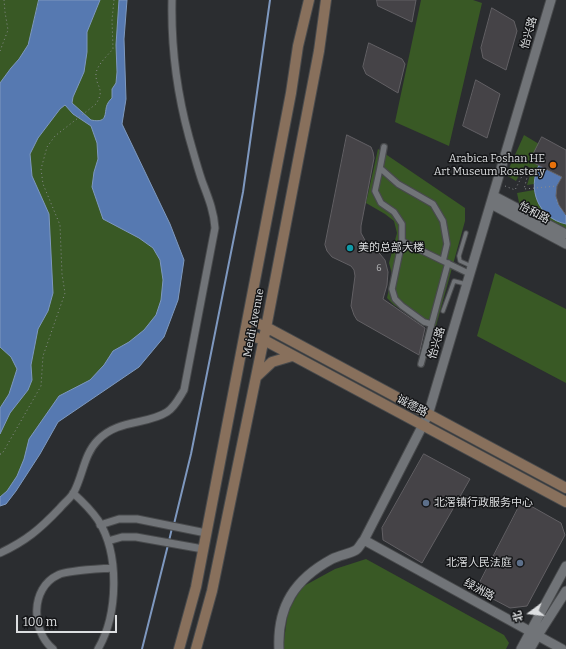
<!DOCTYPE html>
<meta charset="utf-8">
<style>
body{margin:0}
#map{position:relative;width:566px;height:649px;overflow:hidden;background:#2b2d30;font-family:Bitter,"Noto Sans SC",serif}
canvas{display:block}
.north{position:absolute;left:510px;top:593px;width:40px;height:40px;-webkit-text-stroke:3px #141517;paint-order:stroke;rotate:255deg;font-size:11px;font-weight:700;line-height:16px;text-align:center;color:#dddfe1}
.north::after{content:'';display:block;margin:auto;width:14px;height:18px;background:#dddfe1;clip-path:polygon(50% 0,100% 100%,50% 72%,0 100%)}
.scale{position:absolute;left:16px;top:615px;width:101px;height:18px;box-sizing:border-box;border:2px solid #dddfe1;border-top:0;padding-left:5px;font-size:12px;line-height:14px;white-space:nowrap;color:#dddfe1;-webkit-text-stroke:3px #141517;paint-order:stroke}
</style>
<div id="map">
<canvas width="566" height="649"></canvas>
<div class="north">北</div>
<div class="scale">100 m</div>
</div>
<script>
const context = document.querySelector('canvas').getContext('2d');
context.lineJoin = 'round';
function fill(path, color) {
  context.fillStyle = color;
  context.fill(path, 'evenodd');
}
function strokePath(path, color, width, dash) {
  context.strokeStyle = color;
  context.lineWidth = width;
  context.lineCap = dash ? 'butt' : 'round';
  context.setLineDash(dash || []);
  context.stroke(path);
}
function label(font, color, halo, rows, align = 'center') {
  context.font = font + ' Bitter,"Noto Sans SC",serif';
  context.lineWidth = 3;
  context.setLineDash([]);
  context.textBaseline = 'middle';
  context.strokeStyle = halo;
  context.fillStyle = color;
  for (const [text, x, y, turn = 0] of rows) {
    context.save();
    context.translate(x, y);
    context.rotate((+turn || 0) * Math.PI / 180);
    context.textAlign = isNaN(turn) ? turn : align;
    if (halo) context.strokeText(text, 0, 0);
    context.fillText(text, 0, 0);
    context.restore();
  }
}
const green = new Path2D(`
 M0 0H127L124 39 126 99 122 124 170 224 184 260 178 300 164 337 139 367 58 422 40 454 16 491 6 504 0 506Z
 M421 0H473L482 3 449 146 395 122Z
 M524 135 539 144 530 160 539 165 536 171 534 184 527 185 532 169 525 165 516 181 506 175Z
 M378 149 465 208V221L436 326H427L394 305 387 298 392 274 389 263 397 233 394 221 385 214 366 203Z
 M534 190C537 205 551 221 566 224V232L520 207 517 193Z
 M495 273 566 309V383L477 336Z
 M366 559 504 635 509 643 506 649H284V640L288 611 302 587 335 569Z`);
const water = new Path2D(`
 M39 0H100L87 32V52L84 72 73 97 72 103 91 120C110 124 103 111 108 103 109 101 111 99 112 98V89L116 83 117 72 116 45 119 0H127L124 39 126 99 122 124 170 224 184 260 178 300 164 337 139 367 58 422 40 454 16 491 6 504 0 506V497L7 491 17 476 24 459 29 439 59 396 90 380 104 365 113 351 129 342 144 330 156 315 161 300 163 280 160 260 153 248 139 238 103 219 92 187 94 172 98 159 97 143 91 126 73 114 65 105 60 109 38 138 30 154 32 176 49 214 53 293 48 311 38 329 31 365 32 380 28 390 10 413 0 434V408L9 394 17 369 11 357 0 347V83L11 68 19 59 28 45Z
 M539 165 562 177C554 191 554 203 566 214V224C538 218 527 189 539 165Z`);
const stream = new Path2D(`
 M174 524 191 454 243 192 270 0
 M169 541 172 528
 M142 649 168 545`);
const building = new Path2D(`
 M377 0H416L412 22 378 6Z
 M492 8 514 21 517 31 506 70 483 58 481 48Z
 M369 43 402 59 405 64 398 93 366 74 363 67Z
 M476 80 500 94 487 138 463 126Z
 M347 135 371 147 373 152 374 158 361 226V233L366 242 380 254 385 260 388 272 387 285 383 299 425 328 419 355 357 320 354 315 351 306 355 276 354 270 351 266 332 257 327 251 325 245Z
 M542 137 566 150V215L559 205 556 196 557 186 562 177 530 161Z
 M424 454 470 479 422 563 383 540 382 528Z
 M522 501 561 523 565 535 527 606 510 608 476 590Z`);
const path = new Path2D(`
 M0 51 8 30 5 12 4 0
 M505 186 515 190 524 172 528 174 524 189 557 186
 M0 454H2L41 386 43 356 65 293 62 274 60 225 43 184 41 169 47 147 55 136 96 104C106 88 95 87 96 73 98 64 107 56 113 49L112 20 114 0`);
const service = new Path2D(`
 M466 233 459 256 460 261 471 266
 M443 311 454 281 466 284`);
const pedestrian = new Path2D(`
 M384 147 380 168 398 184 433 204 443 221 447 244 443 261 470 274
 M380 168 375 191 381 203 394 212 402 224V241L443 261
 M402 241 392 289 395 299 402 306 424 322 431 324
 M421 364 448 263`);
const minor = new Path2D(`
 M73 493C82 501 91 510 98 520 120 554 118 615 98 649
 M100 525 119 519H137L206 533
 M108 541 122 537H136L203 549
 M0 553C26 541 40 529 60 508 64 503 71 498 74 492 83 475 84 454 98 440 118 419 147 425 167 412 175 407 179 398 184 390L215 228C214 211 208 197 202 181 197 166 193 151 189 137 177 93 171 45 172 0
 M53 649C31 631 30 588 58 575 68 570 101 569 113 568`);
const tertiary = new Path2D(`
 M494 196 566 234
 M491 204 566 244
 M364 540 562 649
 M279 649C277 606 295 579 332 559 340 555 349 554 356 550 359 548 361 543 364 540L428 415 551 0
 M521 649 566 566
 M530 649 538 635 566 591`);
const secondary = new Path2D(`
 M248 319 266 327 566 488
 M245 334 264 340 566 502
 M256 377 272 362 292 356
 M179 649 196 587 291 93 298 46 309 0
 M196 649 212 591 265 333 319 51 326 0`);
const markers = [
 [553,165,4,"#e8710a"],
 [350,248,4,"#0f9aa8"],
 [426,503,4,"#5c6f8a"],
 [520,563,4,"#5c6f8a"]
];
const numberNames = [
 ["6",379,268]
];
const streetNames = [
 ["怡兴路",529,33,-74],
 ["怡和路",534,213,28],
 ["Meidi Avenue",254,323,-79],
 ["怡兴路",437,343,-73],
 ["诚德路",412,406,28],
 ["绿洲路",479,590,29]
];
const poiNames = [
 ["Arabica Foshan HE",545,159],
 ["Art Museum Roastery",545,172],
 ["美的总部大楼",358,248,"left"],
 ["北滘镇行政服务中心",434,503,"left"],
 ["北滘人民法庭",512,563]
];
fill(green, '#395925');
fill(water, '#5679b1');
strokePath(water, '#7e98bf', 1);
strokePath(stream, '#7e98bf', 2);
fill(building, '#454347');
strokePath(building, '#626064', 1);
strokePath(service, '#484a4c', 5.5);
strokePath(pedestrian, '#484a4c', 8);
strokePath(minor, '#484a4c', 9);
strokePath(tertiary, '#484a4c', 11);
strokePath(secondary, '#484a4c', 12);
strokePath(path, '#898b8d', 1, [1, 3]);
strokePath(service, '#717478', 3.5);
strokePath(pedestrian, '#717478', 5.5);
strokePath(minor, '#717478', 7);
strokePath(tertiary, '#717478', 9);
strokePath(secondary, '#88705c', 10);
for (const [x, y, r, color] of markers) {
  const dot = new Path2D();
  dot.arc(x, y, r, 0, 2 * Math.PI);
  context.fillStyle = color;
  context.fill(dot);
  strokePath(dot, '#141517', 1.5);
}
label('9px', '#b7b8ba', null, numberNames);
label('11px', '#dddfe1', '#141517', streetNames);
label('11px', '#dddfe1', '#141517', poiNames, 'right');
</script>
